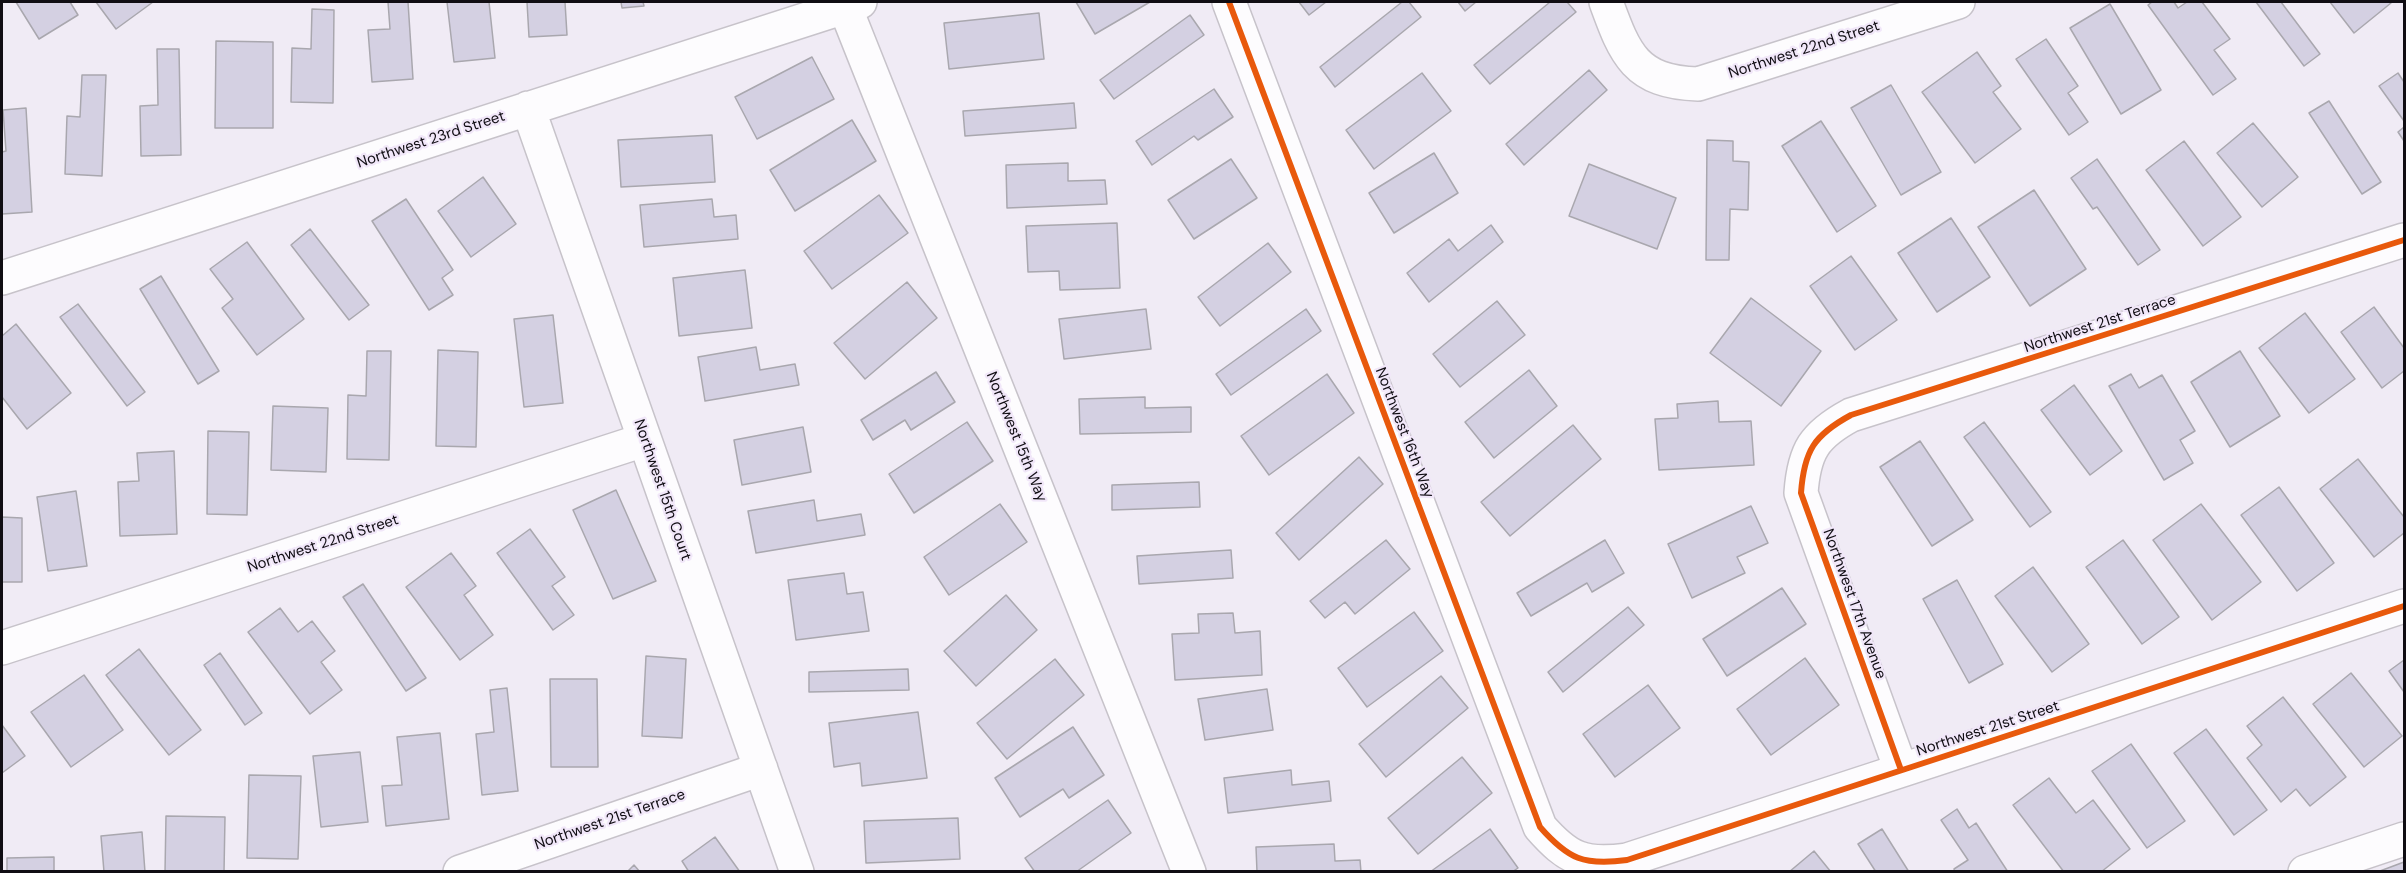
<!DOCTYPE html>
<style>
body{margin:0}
#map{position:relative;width:2406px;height:873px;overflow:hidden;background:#f0ebf5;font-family:"DM Sans",sans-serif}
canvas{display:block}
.frame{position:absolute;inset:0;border:3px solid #100d13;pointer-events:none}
</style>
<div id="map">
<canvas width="2406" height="873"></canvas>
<div class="frame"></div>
</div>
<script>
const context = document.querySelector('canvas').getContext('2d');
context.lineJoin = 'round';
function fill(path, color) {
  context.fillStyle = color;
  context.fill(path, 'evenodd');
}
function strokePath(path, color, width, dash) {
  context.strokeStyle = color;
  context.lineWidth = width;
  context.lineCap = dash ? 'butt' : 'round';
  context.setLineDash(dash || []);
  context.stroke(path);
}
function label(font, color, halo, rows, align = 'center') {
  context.font = font + ' "DM Sans",sans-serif';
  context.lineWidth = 4.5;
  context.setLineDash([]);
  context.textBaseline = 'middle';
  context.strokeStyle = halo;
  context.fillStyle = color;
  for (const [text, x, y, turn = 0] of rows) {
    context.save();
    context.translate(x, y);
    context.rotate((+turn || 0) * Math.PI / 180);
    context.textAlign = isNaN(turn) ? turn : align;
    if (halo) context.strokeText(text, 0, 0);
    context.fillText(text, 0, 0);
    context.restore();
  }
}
const building = new Path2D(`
 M16 2H70L78 15 39 39Z
 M96 2H153L116 29Z
 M388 2H408L413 79 372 82 368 30 390 29Z
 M447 2H489L495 58 454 62Z
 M527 2H565L567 35 529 37Z
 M621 2H643L644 6 622 8Z
 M1076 2H1150L1095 34Z
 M1299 2H1326L1309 15Z
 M1402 2H1409L1421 17 1335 87 1320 67Z
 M1458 2H1476L1465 11Z
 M1550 2H1567L1576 12 1490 84 1474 65Z
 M2152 2H2174L2178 8 2187 2H2202L2230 39 2214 50 2236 79 2213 95 2148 5Z
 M2256 2H2281L2320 54 2304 66Z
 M2330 2H2389L2391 3 2354 33Z
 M2110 4 2161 90 2121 114 2070 28Z
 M312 9 334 10 333 103 291 102 292 48 311 49Z
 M1039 13 1044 59 949 69 944 23Z
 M1190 15 1204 35 1114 99 1100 80Z
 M2046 39 2078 86 2068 93 2088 122 2069 135 2016 59Z
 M216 41 273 42V128H215Z
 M157 49H179L181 155 141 156 140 106 158 105Z
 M1977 52 2001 86 1993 92 2021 129 1975 163 1922 92Z
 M812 57 834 99 757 139 735 97Z
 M1589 70 1607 90 1524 165 1506 144Z
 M1422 73 1451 111 1374 169 1346 130Z
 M2398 73 2404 82V121L2379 86Z
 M82 75H106L102 176 65 174 67 116 80 117Z
 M1891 85 1941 172 1901 195 1851 108Z
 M1214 89 1233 117 1198 140 1194 136 1152 165 1136 141Z
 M2329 101 2381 182 2362 194 2309 113Z
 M1074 103 1076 128 965 136 963 111Z
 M26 108 32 212 2 214V152L6 151 3 110Z
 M852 120 876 161 795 211 770 170Z
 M1821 121 1876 206 1837 232 1782 146Z
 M2253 123 2298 177 2262 207 2217 153Z
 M2404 127V141L2398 132Z
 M712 135 715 182 621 187 618 140Z
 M1707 140 1733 141V161L1749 162 1748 210 1730 209 1729 260H1706Z
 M2184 141 2241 217 2203 246 2146 170Z
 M1434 153 1458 193 1394 233 1369 193Z
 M1231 159 1257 198 1194 239 1168 200Z
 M2097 159 2160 250 2138 265 2097 207 2093 209 2071 178Z
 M1068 163V181L1105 180 1107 204 1007 208 1006 165Z
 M1589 164 1676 198 1657 249 1569 216Z
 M483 177 516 224 471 257 438 211Z
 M2034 190 2086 269 2030 306 1978 227Z
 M879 195 908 233 832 289 804 251Z
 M406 199 453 270 442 278 453 295 429 310 372 221Z
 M712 199 714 217 736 215 738 239 644 247 640 205Z
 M1951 218 1990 277 1937 312 1898 253Z
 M1117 223 1120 288 1060 290 1059 271 1028 272 1026 226Z
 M1491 225 1503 242 1429 302 1407 273 1449 239 1458 251Z
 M310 229 369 305 349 320 291 245Z
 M247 242 304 319 257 355 222 308 233 299 210 269Z
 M1268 243 1291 272 1220 326 1198 297Z
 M1851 256 1897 320 1855 350 1810 286Z
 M745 270 752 328 679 336 673 278Z
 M161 276 219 371 198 384 140 289Z
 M907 282 937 318 865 379 834 343Z
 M1751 298 1821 351 1781 406 1710 353Z
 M1497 301 1525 335 1460 387 1433 354Z
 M78 304 145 392 127 406 60 317Z
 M2374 307 2404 348V371L2382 388 2341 332Z
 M1146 309 1151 349 1064 359 1059 319Z
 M1306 309 1321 331 1231 395 1216 374Z
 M2305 313 2355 379 2309 413 2259 348Z
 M553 315 563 403 524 407 514 319Z
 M16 324 71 393 27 429 2 397V336Z
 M756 347 760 370 795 364 799 385 705 401 698 357Z
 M438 350 478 352 476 447 436 446Z
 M367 351H391L389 460 347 459 348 395 366 396Z
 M2240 351 2280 416 2230 447 2191 382Z
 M1529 370 1557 406 1494 458 1465 422Z
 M936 372 955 402 911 430 905 420 873 440 861 420Z
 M1327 374 1354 413 1269 475 1241 436Z
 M2131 374 2139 388 2162 375 2195 431 2180 440 2193 463 2164 480 2109 386Z
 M2074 385 2122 451 2090 475 2041 410Z
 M1145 397V408L1191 407V432L1080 434 1079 399Z
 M1718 401 1719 422 1751 421 1754 465 1659 470 1655 419 1678 418 1677 404Z
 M273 406 328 408 326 472 271 470Z
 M967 422 993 461 914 513 889 474Z
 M1984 422 2051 512 2030 527 1964 437Z
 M1573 425 1601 459 1510 536 1481 502Z
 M803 427 811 472 742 485 734 440Z
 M208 431 249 432 247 515 207 514Z
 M1920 441 1973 520 1932 546 1880 467Z
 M174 451 177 534 120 536 118 482 139 481 137 453Z
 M1359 457 1383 484 1299 560 1276 533Z
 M2358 459 2404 517V533L2374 557 2320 489Z
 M1199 482 1200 507 1112 510V485Z
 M2279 487 2334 563 2297 591 2241 515Z
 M616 490 656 581 613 599 573 510Z
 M76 491 87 566 48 571 37 497Z
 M814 500 817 521 861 514 865 535 756 553 748 511Z
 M1000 504 1027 542 949 595 924 557Z
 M2201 504 2261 582 2212 620 2153 540Z
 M1751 506 1768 543 1737 557 1745 573 1692 598 1668 544Z
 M2 517 22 518V582H2Z
 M530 529 565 577 552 586 574 615 553 630 497 553Z
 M1386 540 1410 569 1355 614 1345 602 1325 618 1310 601Z
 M1605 540 1624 573 1592 592 1587 583 1531 616 1517 593Z
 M2123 540 2179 617 2142 644 2086 567Z
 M1231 550 1233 578 1139 584 1137 556Z
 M451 553 476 586 464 595 493 635 460 660 406 587Z
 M2033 567 2089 644 2052 672 1995 596Z
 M844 573 847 594 863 592 869 631 796 640 788 580Z
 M1957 580 2003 664 1969 683 1923 599Z
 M363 584 426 678 406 691 343 597Z
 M1782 588 1806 624 1727 676 1703 639Z
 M1006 595 1037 630 976 686 944 651Z
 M1628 607 1644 625 1563 692 1548 672Z
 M280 608 298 632 312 621 335 651 321 662 342 690 310 714 248 632Z
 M1414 612 1443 651 1367 707 1338 668Z
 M1233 613 1235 633 1260 631 1262 675 1175 680 1172 634 1199 633 1198 614Z
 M139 649 201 730 169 755 106 675Z
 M220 653 262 713 245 725 204 665Z
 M646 656 686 659 682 738 642 736Z
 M1805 658 1839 705 1771 755 1737 709Z
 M1055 659 1084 695 1007 759 977 723Z
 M2404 660V692L2389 671Z
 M908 669 909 690 809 692V672Z
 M2351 673 2402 736 2364 767 2313 704Z
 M84 675 123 730 71 767 31 712Z
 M1441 676 1468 708 1386 777 1359 744Z
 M550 679H597L598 767H551Z
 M1648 685 1680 728 1615 777 1583 734Z
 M507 688 518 791 482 795 476 734 494 732 490 690Z
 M1267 689 1273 730 1205 740 1198 699Z
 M2283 697 2346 777 2310 806 2296 789 2281 802 2247 758 2262 745 2247 726Z
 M918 712 927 778 862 786 860 763 834 767 829 723Z
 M2 725 25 756 2 773Z
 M1073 727 1104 775 1069 798 1063 789 1020 817 995 778Z
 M2206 729 2267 810 2234 835 2174 753Z
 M440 733 449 819 386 826 382 786 402 785 397 737Z
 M2131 744 2185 821 2147 848 2092 771Z
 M360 752 368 822 321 827 313 756Z
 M1462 757 1492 793 1418 854 1388 818Z
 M1291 770 1292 785 1329 781 1331 801 1228 813 1224 778Z
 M249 775 301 776 298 859 247 858Z
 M2049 778 2076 813 2093 800 2130 849 2101 872H2064L2013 805Z
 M1108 800 1131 833 1076 872H1035L1025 858Z
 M1957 809 1969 828 1976 823 2008 872H1955L1954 869 1968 860 1941 820Z
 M166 816 225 817 224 872H165Z
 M958 818 960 859 866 863 864 821Z
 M1490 829 1518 868 1512 872H1430Z
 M1882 829 1909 872H1876L1858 844Z
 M142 832 145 872H104L101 836Z
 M715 837 740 872H689L682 861Z
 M1334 844 1335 861 1360 860 1361 872H1257L1256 847Z
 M1814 851 1831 872H1789Z
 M54 857V872H7V858Z
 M2404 862V872H2380V871Z
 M634 865 640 872H627Z`);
const minor = new Path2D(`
 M843 2 1189 872
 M1229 2 1540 827C1568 859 1584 866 1627 860L2404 606
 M1606 2C1625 54 1635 82 1698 84L1958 2
 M528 108 797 872
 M2 278 860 2
 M2 648 644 440
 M1901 770 1801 493C1804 451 1814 435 1851 415L2404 240
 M460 872 761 769
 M2305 872 2404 839`);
const cycleway = new Path2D(`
 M1229 2 1540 827C1568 859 1584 866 1627 860L2404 606
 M1901 770 1801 493C1804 451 1814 435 1851 415L2404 240`);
const streetNames = [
 ["Northwest 22nd Street",1804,50,-18],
 ["Northwest 23rd Street",431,140,-18],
 ["Northwest 21st Terrace",2100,324,-18],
 ["Northwest 16th Way",1404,433,69],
 ["Northwest 15th Way",1016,437,68],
 ["Northwest 15th Court",662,490,71],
 ["Northwest 22nd Street",323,544,-18],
 ["Northwest 17th Avenue",1854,604,70],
 ["Northwest 21st Street",1988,729,-18],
 ["Northwest 21st Terrace",610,820,-19]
];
fill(building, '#d4d0e2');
strokePath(building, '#a9a7ae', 1.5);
strokePath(minor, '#c7c3ca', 36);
strokePath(minor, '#fdfcfe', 33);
strokePath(cycleway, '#e8590c', 6);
label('15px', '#100d13', '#f1e7f9', streetNames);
</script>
